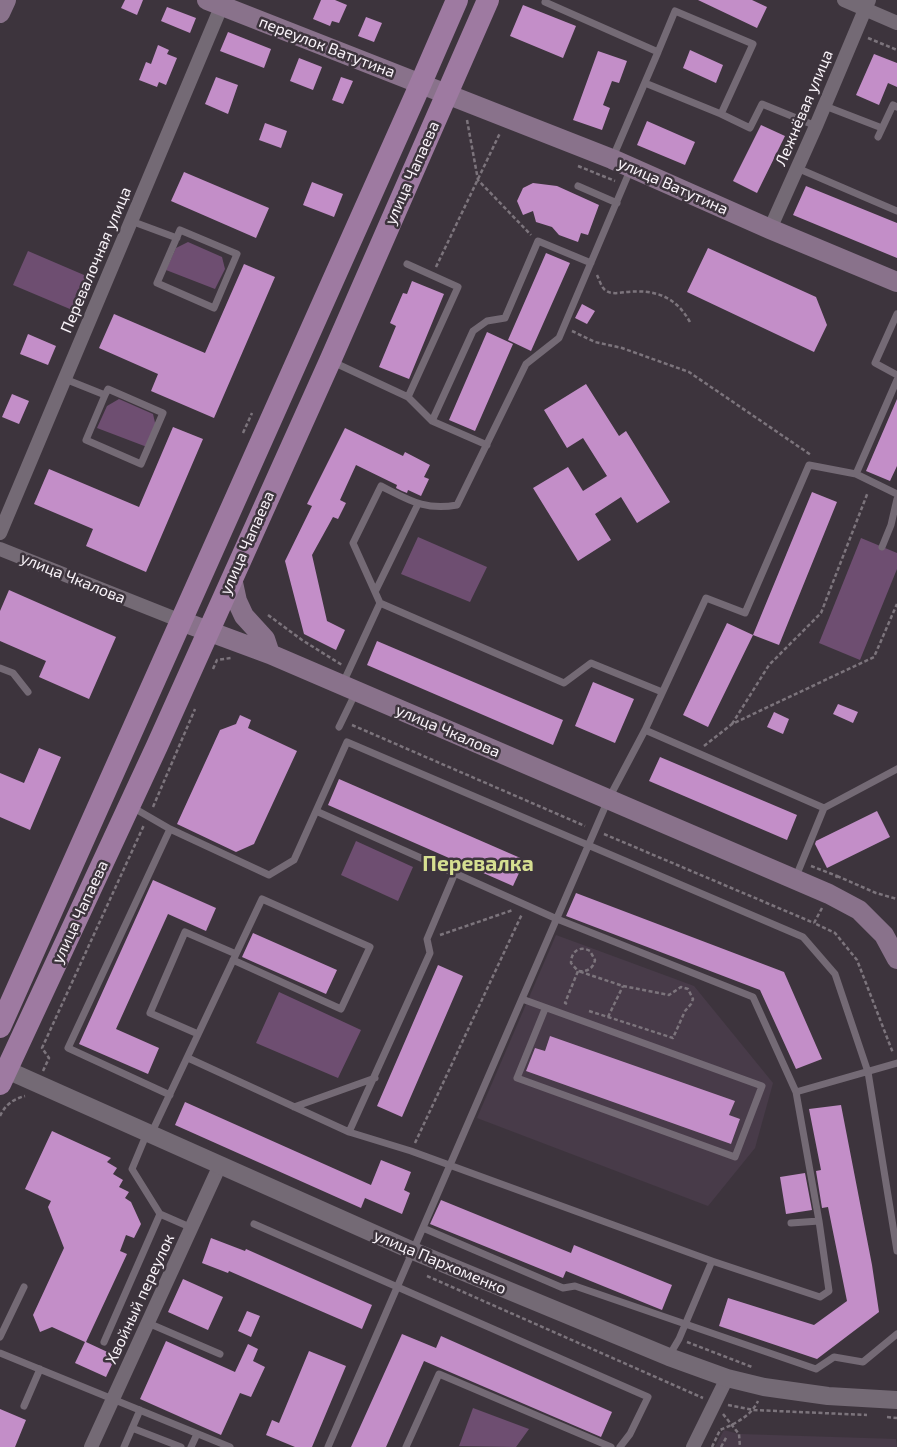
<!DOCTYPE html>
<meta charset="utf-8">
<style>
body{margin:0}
canvas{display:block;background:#3d343d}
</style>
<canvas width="897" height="1447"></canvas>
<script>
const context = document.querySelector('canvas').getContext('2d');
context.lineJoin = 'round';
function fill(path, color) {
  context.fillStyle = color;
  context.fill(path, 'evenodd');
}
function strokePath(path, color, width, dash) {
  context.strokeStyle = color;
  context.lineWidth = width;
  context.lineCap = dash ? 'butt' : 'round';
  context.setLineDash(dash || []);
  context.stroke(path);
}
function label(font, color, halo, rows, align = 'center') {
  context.font = font + ' "Exo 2",sans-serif';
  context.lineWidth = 5;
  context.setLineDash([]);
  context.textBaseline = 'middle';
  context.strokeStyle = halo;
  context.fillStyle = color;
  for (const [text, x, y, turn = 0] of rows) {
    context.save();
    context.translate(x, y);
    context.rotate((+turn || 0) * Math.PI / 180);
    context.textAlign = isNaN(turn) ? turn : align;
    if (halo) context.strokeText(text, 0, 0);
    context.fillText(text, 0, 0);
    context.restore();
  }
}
const built = new Path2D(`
 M556 935 694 986 773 1083 755 1148 708 1206 477 1118Z
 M724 1430 739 1434 896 1439 897 1447H715Z`);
const green = new Path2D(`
 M188 242 222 257 225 269 215 289 166 270 176 248Z
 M28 251 91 278 77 312 13 285Z
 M119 399 153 414 156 427 147 447 97 428 107 406Z
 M418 537 487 567 470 602 401 574Z
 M861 538 897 553V569L860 660 819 643Z
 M356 841 413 867 398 901 341 875Z
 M279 992 361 1030 338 1078 256 1043Z
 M473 1408 529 1429 516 1447 459 1446Z`);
const building = new Path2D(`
 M125 0H143L137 15 121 8Z
 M321 0H335L347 5 339 23 332 21 330 26 313 19Z
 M698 0H752L767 7 757 28Z
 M523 5 576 26 563 58 510 36Z
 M167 7 196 18 190 33 161 21Z
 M366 17 382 23 374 42 358 36Z
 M228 32 271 49 264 68 220 51Z
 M158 45 169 50 167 54 177 58 166 85 159 82 157 87 139 80 146 62 151 64Z
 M690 50 723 65 716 83 683 68Z
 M598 51 627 61 619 83 612 81 603 105 610 108 602 130 573 120Z
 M874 54 897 63V87L888 83 879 105 856 95Z
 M299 58 322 67 313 90 290 81Z
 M216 77 238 85 228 114 205 104Z
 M341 77 353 81 343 104 332 100Z
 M647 121 695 142 685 165 637 145Z
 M265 123 287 131 281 148 259 140Z
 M761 125 785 136 757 193 733 181Z
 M184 172 269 208 256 238 171 201Z
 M312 182 343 194 334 217 303 205Z
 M533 183 557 186 599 205 588 235 581 233 578 242 559 235 552 227 536 222 533 211 523 215 517 201 523 188Z
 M806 186 897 223V258L793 215Z
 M708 248 816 297 827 325 814 352 687 292Z
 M546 253 570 263 531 351 508 340Z
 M244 264 275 277 214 418 151 391 158 374 99 348 114 314 205 353Z
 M412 281 444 294 409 379 379 367 396 326 390 323 403 293 407 294Z
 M582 304 595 311 587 324 575 318Z
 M487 332 513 344 475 431 449 420Z
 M28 334 56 346 48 365 20 354Z
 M586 384 619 436 626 431 670 502 637 523 621 497 595 514 611 540 578 561 533 488 568 467 583 491 607 476 583 438 567 448 544 410Z
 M12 394 29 401 19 424 2 417Z
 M897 399V466L890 481 866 471Z
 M173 427 203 439 146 572 86 546 93 529 34 504 49 469 139 507Z
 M345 428 403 456 405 452 430 465 424 477 429 479 421 496 408 490 407 493 402 491 396 488 397 485 356 465 340 500 346 503 338 519 333 517 312 555 327 621 345 630 336 650 304 634 285 561 312 506 307 504Z
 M812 492 837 502 779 645 753 635Z
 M9 590 116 637 89 699 39 677 46 661 0 641V611Z
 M727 623 753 635 708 727 683 715Z
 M377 641 563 720 553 745 367 665Z
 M593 682 634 699 615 743 575 726Z
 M838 704 858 712 853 723 833 714Z
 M774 712 789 719 783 734 767 727Z
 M240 715 251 720 248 728 297 751 254 844 236 852 177 824 220 730 236 724Z
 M39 748 61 757 30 830 0 817V773L24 783Z
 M660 757 797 815 787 840 649 781Z
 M339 779 525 860 513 886 328 805Z
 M877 811 890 837 827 868 815 844 816 841Z
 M153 880 216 908 206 931 168 914 116 1029 159 1048 148 1074 79 1044Z
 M576 893 784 972 822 1059 796 1069 760 990 566 916Z
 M253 933 337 970 326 994 242 957Z
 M438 965 463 976 402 1117 377 1106Z
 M550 1036 735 1101 729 1115 740 1119 731 1144 526 1071 535 1048 545 1051Z
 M185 1102 371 1185 381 1160 411 1172 404 1190 410 1193 402 1214 365 1198 361 1208 175 1125Z
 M841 1105 872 1265 879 1312 817 1359 719 1326 728 1298 814 1325 847 1301 828 1207 822 1208 816 1171 821 1170 809 1109Z
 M52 1131 111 1158 107 1162 117 1168 113 1174 123 1180 119 1187 129 1192 125 1198 131 1202 141 1224 134 1238 126 1235 120 1251 127 1254 86 1342 116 1356 106 1377 75 1363 85 1342 52 1327 40 1332 33 1315 64 1248 48 1207 51 1201 25 1189Z
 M805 1173 812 1210 786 1214 780 1177Z
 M441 1200 571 1253 574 1245 672 1285 662 1310 566 1271 563 1278 430 1224Z
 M211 1238 245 1251 246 1249 372 1305 362 1329 229 1271 228 1273 202 1263Z
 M183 1279 223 1297 208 1330 168 1312Z
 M247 1311 260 1316 251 1337 238 1331Z
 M402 1334 436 1348 441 1336 612 1412 601 1437 424 1361 386 1447H351Z
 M166 1341 235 1372 248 1344 258 1349 253 1361 265 1367 251 1397 240 1393 221 1435 140 1399Z
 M309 1351 346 1366 312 1447H295L266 1435 272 1420 279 1423Z
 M0 1409 26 1420 15 1447H0Z`);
const path = new Path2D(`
 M868 38 897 50
 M467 120 478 180 531 235
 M578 166 615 181
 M436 267 500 133
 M597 275C599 279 601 286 604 289 610 295 619 293 626 292 656 289 677 297 691 324
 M572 331 595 342 622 348 689 372 811 455
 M243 433 252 413
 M268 615 302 640 342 665
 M213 669 217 660 231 658
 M732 724 769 665 821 613 868 492
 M352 725 585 826
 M704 746 732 724 874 657 897 604
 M153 807 195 709
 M604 834 814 923
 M811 866 837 876 835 880
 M837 876 876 893 897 899
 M822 908 814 923 835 933 857 960 893 1053
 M440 935 513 910
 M567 1004 565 1003 578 971 571 963C571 952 579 945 590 951L595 960C593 969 587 972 578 971L623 986 669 995 681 987 688 989 693 999 691 1004 685 1011 673 1038 608 1017
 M589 1011 608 1017
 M608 1017 623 986
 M43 1071 49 1058 42 1048 144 825
 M0 1116C5 1105 13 1099 25 1096
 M415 1143 522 914
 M427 1276 703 1398
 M687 1342 752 1367
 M728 1405 754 1410 867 1415
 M723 1414 739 1434 740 1447
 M887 1417 897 1418
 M712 1447 720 1430C735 1424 751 1416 758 1401
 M721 1447 727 1436`);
const service = new Path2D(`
 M545 2 658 52 613 157
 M645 83 721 114 753 44 675 11 658 52
 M825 106 882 128
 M721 114 750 128 762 104 816 126
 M878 137 893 105 897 107
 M797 168 897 211
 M578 186 617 203
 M131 221 177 238
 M180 230 237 254 214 308 157 283Z
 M407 264 458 287 408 397
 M897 314 875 363 897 375
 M333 362 408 397 432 421 487 445
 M65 379 105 395 86 440 141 464 163 413 108 389 105 395
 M432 421 473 331 487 321 505 318 538 241 591 263
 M856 474 897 380
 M882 547 891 525 897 499
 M376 590 418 504
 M380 603 564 683 591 663 662 692
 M0 668 13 673 28 692
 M343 683 380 603 353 543 381 486C409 500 425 511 457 505L526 364 559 338 631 168
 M339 727 356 692
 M645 730 824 808 795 879
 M132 807 170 829 68 1048 170 1095
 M824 808 897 769
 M316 811 557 919 753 997 796 1092 819 1221 829 1291 820 1297 712 1261 411 1151 349 1132
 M170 829 269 875 294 860 347 742 803 937 835 974 868 1072 897 1251
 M522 999 762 1086 735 1157 517 1078 545 1009
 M198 1034 150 1013 185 932 236 954
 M188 1058 349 1132 430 953 427 939 455 873
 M796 1092 897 1063
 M294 1107 375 1078
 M147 1133 132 1169 160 1214 192 1228
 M151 1134 262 899 370 947 341 1009 233 960
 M791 1223 819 1221
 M254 1224 648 1397 630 1434 620 1447
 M423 1228 563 1288 575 1286 816 1369 834 1357 863 1362 897 1334
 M148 1323 220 1354
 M0 1337 24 1287
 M104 1342 160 1214
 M0 1353 230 1447
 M669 1356 679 1339 712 1261
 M24 1406 40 1369
 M132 1428 181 1447
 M124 1447 140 1410
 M191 1447 197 1434
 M328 1447 608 800 645 730 706 598 745 613 809 465 856 474 897 494
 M406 1447 439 1374 611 1447`);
const minor = new Path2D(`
 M844 0 897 23
 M770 229 816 126 869 0
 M0 533 224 0
 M0 549 181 621
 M91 1447 220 1165
 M693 1447 727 1378`);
const tertiary = new Path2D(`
 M0 1067 413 1251 669 1357 727 1378 764 1387 828 1396 897 1400`);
const secondary = new Path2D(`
 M207 0 612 159 770 229 897 282
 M0 13 6 0
 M232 578 237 601 244 616 265 639 270 654
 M181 621 270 654 829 894 859 910 884 935 897 959`);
const primary = new Path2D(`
 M0 1027 421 83 457 0
 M0 1084 157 746 330 361 488 0`);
const streetNames = [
 ["переулок Ватутина",327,47,21],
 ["Лежнёвая улица",804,108,-67],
 ["улица Чапаева",412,173,-66],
 ["улица Ватутина",673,186,24],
 ["Перевалочная улица",96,260,-67],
 ["улица Чапаева",247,543,-66],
 ["улица Чкалова",73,578,22],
 ["улица Чкалова",448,731,23],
 ["улица Чапаева",80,912,-65],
 ["улица Пархоменко",440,1262,23],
 ["Хвойный переулок",140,1299,-65]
];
const districtNames = [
 ["Перевалка",478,864]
];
fill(built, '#483b49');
fill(green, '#6e4e71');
fill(building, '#c38ec8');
strokePath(path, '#7c747c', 2.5, [4, 2.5]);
strokePath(service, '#746a75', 7);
strokePath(minor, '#746a75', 14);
strokePath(tertiary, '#746a75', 18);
strokePath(secondary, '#89728b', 20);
strokePath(primary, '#9e7aa1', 22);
label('16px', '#f8f2f8', '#3d343d', streetNames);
label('bold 21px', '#d6df91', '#3d343d', districtNames);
</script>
